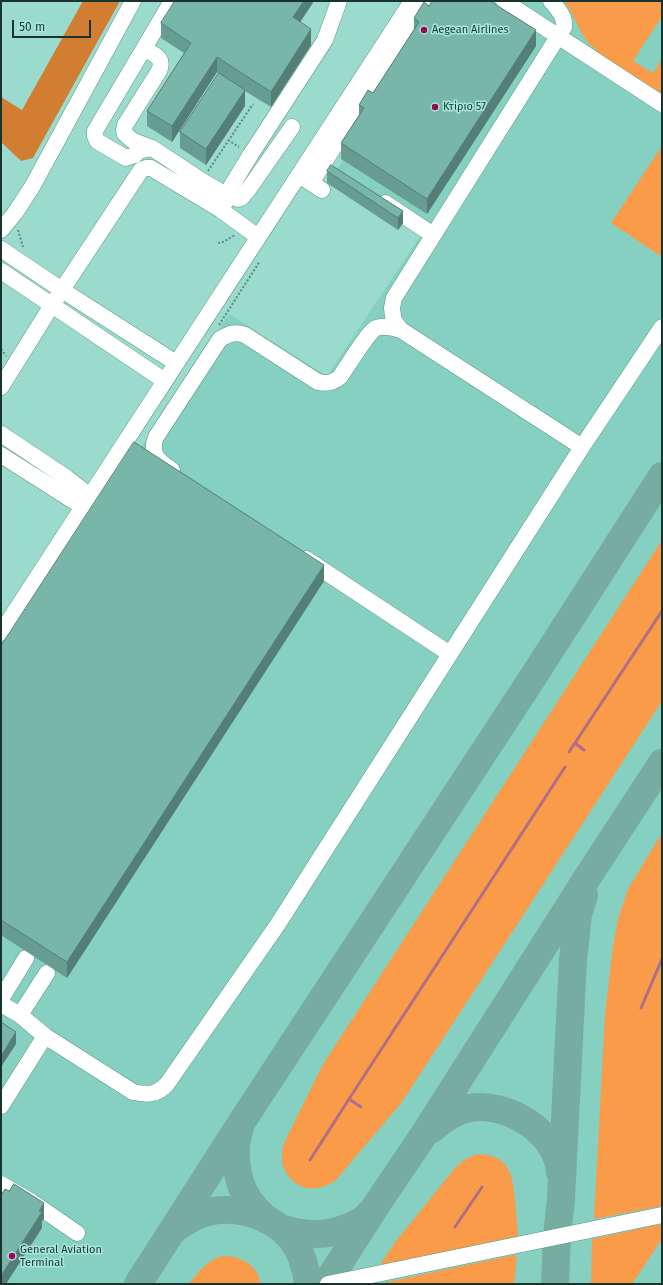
<!DOCTYPE html>
<meta charset="utf-8">
<style>
body{margin:0}
#map{position:relative;width:663px;height:1285px;overflow:hidden;background:#9bdbcd;font-family:"Fira Sans",sans-serif}
canvas{display:block}
.frame{position:absolute;inset:0;border:2px solid #19342e;pointer-events:none}
.scale{position:absolute;left:12px;top:20px;width:79px;height:18px;box-sizing:border-box;border:2px solid #19342e;border-top:0;padding-left:5px;font-size:12px;line-height:14px;white-space:nowrap;color:#19342e;-webkit-text-stroke:3px #a8e8da;paint-order:stroke}
</style>
<div id="map">
<canvas width="663" height="1285"></canvas>
<div class="frame"></div>
<div class="scale">50 m</div>
</div>
<script>
const context = document.querySelector('canvas').getContext('2d');
context.lineJoin = 'round';
function fill(path, color) {
  context.fillStyle = color;
  context.fill(path, 'evenodd');
}
function strokePath(path, color, width, dash) {
  context.strokeStyle = color;
  context.lineWidth = width;
  context.lineCap = dash ? 'butt' : 'round';
  context.setLineDash(dash || []);
  context.stroke(path);
}
function label(font, color, halo, rows, align = 'center') {
  context.font = font + ' "Fira Sans",sans-serif';
  context.lineWidth = 3;
  context.setLineDash([]);
  context.textBaseline = 'middle';
  context.strokeStyle = halo;
  context.fillStyle = color;
  for (const [text, x, y, turn = 0] of rows) {
    context.save();
    context.translate(x, y);
    context.rotate((+turn || 0) * Math.PI / 180);
    context.textAlign = isNaN(turn) ? turn : align;
    if (halo) context.strokeText(text, 0, 0);
    context.fillText(text, 0, 0);
    context.restore();
  }
}
const built = new Path2D(`
 M498 1H662V1284H1V661L229 314 327 376 421 235 331 177 343 161 341 159 363 124 489 16Z`);
const green = new Path2D(`
 M564 1H662V16L633 61 653 73 662 59V94L595 52 596 49C592 46 588 44 586 40 577 28 574 13 564 1Z
 M662 146V257L611 223Z
 M662 540V701L402 1102 335 1181C323 1188 309 1192 297 1184 288 1178 281 1167 282 1156 282 1143 290 1132 295 1121 304 1103 313 1084 322 1066Z
 M662 833V1206L594 1219 605 1014 613 946 618 919 628 889Z
 M480 1154C510 1156 513 1176 515 1201 516 1212 517 1224 518 1236L380 1265 396 1241 455 1168C463 1160 469 1156 480 1154Z
 M662 1224V1239L632 1284H591L592 1239Z
 M514 1255 517 1256 514 1284H378Z
 M223 1256C239 1255 260 1266 260 1284H189C198 1272 208 1259 223 1256Z`);
const forest = new Path2D(`
 M83 1H120L33 158 21 161 1 142V97L22 110Z`);
const stream = new Path2D(`
 M575 743 584 750
 M569 752 662 611
 M641 1008 662 959
 M349 1099 565 767
 M310 1160 349 1099 361 1107
 M455 1227 482 1187`);
const taxiway = new Path2D(`
 M240 1128C232 1149 236 1181 248 1199 253 1207 260 1213 267 1220
 M432 1129C442 1120 455 1111 469 1108 506 1101 557 1131 560 1172
 M280 1228C306 1236 326 1237 351 1226 358 1223 365 1220 369 1214
 M174 1230C178 1226 182 1224 187 1221 220 1200 269 1210 293 1241 302 1253 306 1269 308 1284
 M138 1284 243 1120 533 677 662 476
 M326 1284 377 1204 423 1136 587 878 662 763
 M555 1284 557 1236 561 1199 573 960 578 914 584 895`);
const path = new Path2D(`
 M228 140 239 147
 M208 171 253 104
 M18 230 23 247
 M218 243 223 242 235 235
 M219 325 260 261
 M1 349 6 356`);
const minor = new Path2D(`
 M504 1 662 104
 M551 1C557 8 566 17 564 27L394 298 392 308 393 316 394 321 401 330 582 447
 M144 48C154 55 165 57 159 71L125 125 124 130 125 134 133 141 152 148 202 181 226 195 238 199 241 198 248 190 292 127
 M152 148 138 151 135 155 126 158 97 141 95 136V131L172 1
 M302 177 322 190
 M311 183 360 106 430 1
 M385 203 433 235
 M224 205 226 195 251 154 325 40 339 1
 M1 230 15 213 32 187 133 1
 M1 249 62 290 176 363
 M1 271 165 381
 M1 387 52 305 141 170 146 168H151L221 210 258 237
 M1 434 67 478 90 496
 M1 455 83 507
 M172 470C159 462 149 454 156 437L220 339C229 334 235 331 245 335L318 382C327 384 333 383 340 377 347 367 368 332 376 328 384 325 393 328 401 330
 M306 559 450 654
 M1 633 412 1
 M1 999 26 958
 M1 1004 20 1015 45 1036 133 1092C148 1095 157 1095 167 1084L278 924 582 447 662 327
 M20 1015 47 973
 M1 1106 45 1036
 M1 1184 32 1202 77 1233
 M328 1284 662 1215`);
const wall = new Path2D(`
 M314 1 300 22 311 45 271 107 245 91V106L206 165 180 148V132L219 74 217 72 172 142 147 126V111L184 53 161 38V23Z
 M429 6 536 46 427 214 341 159V143L359 115V105L373 93 414 30V18Z
 M327 171 403 211V223L398 230 327 183Z
 M324 581 67 978 1 935V646Z`);
const shadedWall = new Path2D(`
 M304 1H314L293 33V17Z
 M311 29V45L271 107V92Z
 M536 30V46L427 214V199Z
 M217 57V72L172 142V126Z
 M245 90V106L206 165V149Z
 M403 211V223L398 230V218Z
 M324 565V581L67 978V962Z
 M16 1032V1044L1 1067V1056Z
 M44 1203V1219L42 1221V1228L6 1284H1V1276Z`);
const building = new Path2D(`
 M175 1H304L293 17 311 29 271 92 217 57 172 126 147 111 191 43 161 23Z
 M432 1H490L536 30 427 199 341 143 364 108 359 105 368 90 373 93 419 22 414 18 424 2 429 6Z
 M219 73 245 90 206 149 180 132Z
 M331 165 403 211 398 218 327 171Z
 M134 442 324 565 67 962 1 920V646Z
 M1 1022 16 1032 1 1056Z
 M14 1184 44 1203 39 1211 42 1212 1 1276V1195L5 1189 9 1191Z`);
const markers = [
 [424,30,4,"#9c0653"],
 [435,107,4,"#9c0653"],
 [12,1256,4,"#9c0653"]
];
const poiNames = [
 ["Aegean Airlines",432,30],
 ["Κτίριο 57",443,107],
 ["General Aviation",20,1250],
 ["Terminal",20,1263]
];
fill(built, '#85d0c0');
fill(green, '#f99b49');
fill(forest, '#d17e32');
strokePath(stream, '#b06e86', 3);
strokePath(taxiway, '#77aca0', 28);
strokePath(minor, '#579688', 17);
strokePath(path, '#5b887e', 2, [2, 2]);
strokePath(minor, '#fff', 16);
fill(wall, '#669d90');
fill(shadedWall, '#537f76');
fill(building, '#77b6a8');
strokePath(building, '#537f76', 1);
for (const [x, y, r, color] of markers) {
  const dot = new Path2D();
  dot.arc(x, y, r, 0, 2 * Math.PI);
  context.fillStyle = color;
  context.fill(dot);
  strokePath(dot, '#a8e8da', 1.5);
}
label('11px', '#19342e', '#a8e8da', poiNames, 'left');
</script>
